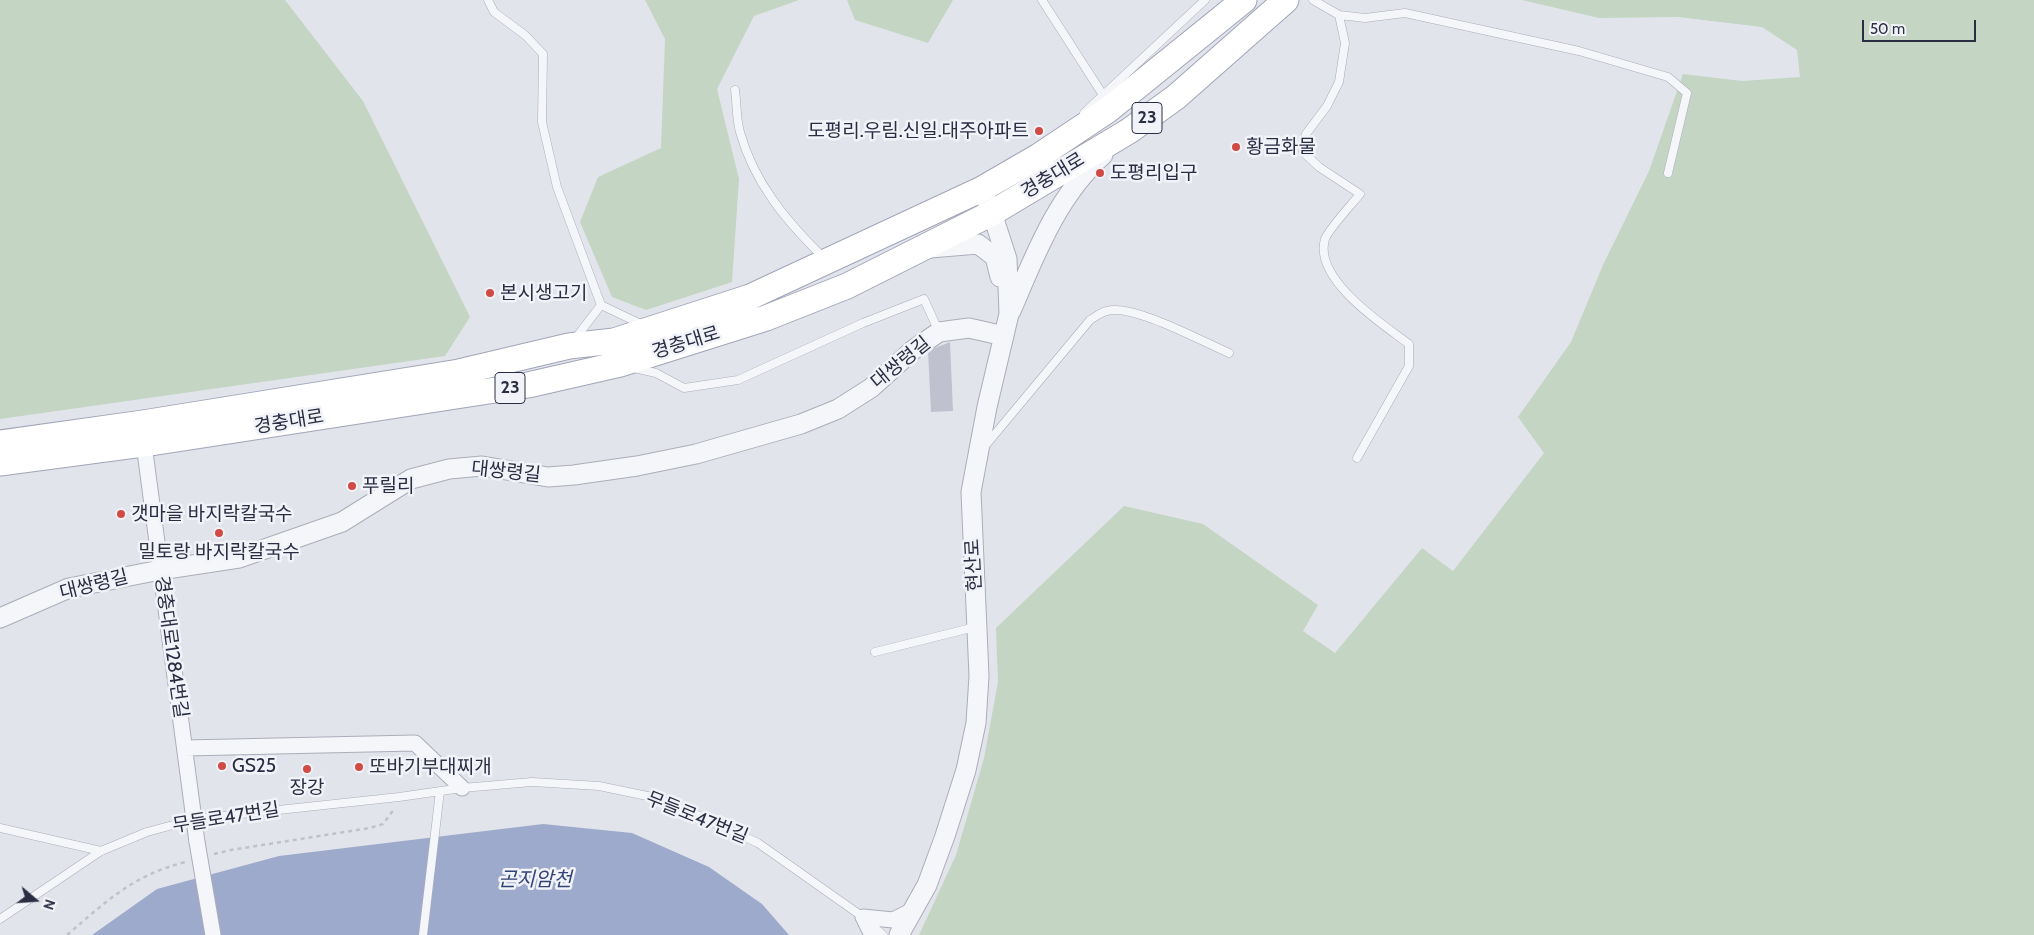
<!DOCTYPE html>
<meta charset="utf-8">
<style>
body{margin:0}
#map{position:relative;width:2034px;height:935px;overflow:hidden;background:#e2e4eb;font-family:Cabin,sans-serif}
canvas{display:block}
.north{position:absolute;left:10px;top:875px;width:50px;height:50px;-webkit-text-stroke:4px #f2f3f8;paint-order:stroke;rotate:108deg;font-size:14px;font-weight:700;line-height:20px;text-align:center;color:#2a2e43}
.north::after{content:'';display:block;margin:auto;width:18px;height:22px;background:#2a2e43;clip-path:polygon(50% 0,100% 100%,50% 72%,0 100%)}
.scale{position:absolute;left:1862px;top:20px;width:114px;height:22px;box-sizing:border-box;border:2px solid #2a2e43;border-top:0;padding-left:6px;font-size:15px;line-height:18px;white-space:nowrap;color:#2a2e43;-webkit-text-stroke:4px #f2f3f8;paint-order:stroke}
</style>
<div id="map">
<canvas width="2034" height="935"></canvas>
<div class="north">N</div>
<div class="scale">50 m</div>
</div>
<script>
const context = document.querySelector('canvas').getContext('2d');
context.lineJoin = 'round';
function fill(path, color) {
  context.fillStyle = color;
  context.fill(path, 'evenodd');
}
function strokePath(path, color, width, dash) {
  context.strokeStyle = color;
  context.lineWidth = width;
  context.lineCap = dash ? 'butt' : 'round';
  context.setLineDash(dash || []);
  context.stroke(path);
}
function label(font, color, halo, rows, align = 'center') {
  context.font = font + ' Cabin,"Noto Sans KR",sans-serif';
  context.lineWidth = 5;
  context.setLineDash([]);
  context.textBaseline = 'middle';
  context.strokeStyle = halo;
  context.fillStyle = color;
  for (const [text, x, y, turn = 0] of rows) {
    context.save();
    context.translate(x, y);
    context.rotate((+turn || 0) * Math.PI / 180);
    context.textAlign = isNaN(turn) ? turn : align;
    if (halo) context.strokeText(text, 0, 0);
    context.fillText(text, 0, 0);
    context.restore();
  }
}
const green = new Path2D(`
 M0 0H285L363 101 470 317 445 356 0 419Z
 M645 0H799L754 16 717 89 739 179 732 282 646 310 612 297 580 222 598 177 661 148 665 39Z
 M847 0H953L928 43 855 20Z
 M1522 0H2034V935H919L956 855 984 758 998 682 996 628 1124 506 1203 524 1318 605 1303 631 1335 653 1422 548 1453 571 1544 453 1518 417 1571 342 1603 265 1649 171 1683 74 1742 81 1800 77 1797 50 1762 27 1678 17 1599 18Z`);
const water = new Path2D(`
 M543 824 632 833 709 867 762 904 789 935H92L157 889 279 856Z`);
const building = new Path2D(`
 M950 342 953 411 931 412 928 351Z`);
const path = new Path2D(`
 M214 854 231 850 370 828 383 824 395 808
 M67 935C108 900 132 876 185 862`);
const service = new Path2D(`
 M488 0 494 12 525 35 543 54 542 122 557 187 601 305 643 325
 M1042 0 1103 95
 M1313 0 1339 15 1365 18 1405 13 1579 51 1668 77 1687 93 1668 173
 M1339 15 1345 43 1339 82 1327 106 1306 134 1303 152 1319 167 1360 194C1352 204 1328 230 1325 239 1313 279 1382 324 1409 344V366L1357 458
 M735 90C737 103 736 119 740 132 754 183 787 222 824 258
 M1084 113 1205 0
 M575 339 601 305
 M634 368 656 373 684 388 738 380 863 323 924 299 939 332
 M985 446 1090 320C1095 317 1101 312 1107 311 1132 303 1203 342 1229 353
 M875 652 975 627
 M0 828 101 851
 M0 919 101 851 147 832 195 819 399 797 462 788 532 782 599 786 652 797 697 815 758 843 863 917 883 935
 M423 935 440 791`);
const minor = new Path2D(`
 M143 437 197 842
 M185 748 415 743 462 788
 M863 917 893 920 913 910
 M863 917 872 935`);
const tertiary = new Path2D(`
 M930 248 978 244 995 257 1000 277
 M1011 311C1035 255 1057 196 1103 155
 M0 618 69 588 160 570 239 558 342 522 411 479 449 469 482 466 548 477 574 475 637 466 696 454 801 424 838 409 871 388 913 350 939 332 969 328 1004 336
 M899 935 927 885 945 836 966 770 976 723 979 676 971 492 987 407 1009 314 1007 259 992 213 982 189`);
const primary = new Path2D(`
 M0 443 143 423 459 372 569 346 614 341 750 297 982 189 1039 156 1108 110 1244 0
 M0 463 143 444 528 385 620 364 766 318 847 286 992 213 1129 131 1176 97 1286 0`);
const minorBridge = new Path2D(`
 M197 842 213 935`);
const markers = [
 [1039,131,5,"#d14b45"],
 [1236,147,5,"#d14b45"],
 [1100,173,5,"#d14b45"],
 [490,293,5,"#d14b45"],
 [352,486,5,"#d14b45"],
 [121,514,5,"#d14b45"],
 [219,533,5,"#d14b45"],
 [222,766,5,"#d14b45"],
 [359,767,5,"#d14b45"],
 [307,769,5,"#d14b45"]
];
const shields = [
 [1147,118,30],
 [510,388,30]
];
const shieldNames = [
 ["23",1147,118],
 ["23",510,388]
];
const poiNames = [
 ["도평리.우림.신일.대주아파트",1029,131,"right"],
 ["황금화물",1246,147],
 ["도평리입구",1110,173],
 ["본시생고기",500,293],
 ["푸릴리",362,486],
 ["갯마을 바지락칼국수",131,514],
 ["밀토랑 바지락칼국수",219,552,"center"],
 ["GS25",232,766],
 ["또바기부대찌개",369,767],
 ["장강",307,788,"center"]
];
const streetNames = [
 ["경충대로",1053,176,-31],
 ["경충대로",686,343,-17],
 ["대쌍령길",901,363,-39],
 ["경충대로",289,422,-9],
 ["대쌍령길",506,472,6],
 ["현산로",974,565,-93],
 ["대쌍령길",94,585,-14],
 ["경충대로1284번길",171,647,82],
 ["무들로47번길",226,818,-9],
 ["무들로47번길",697,818,22]
];
const waterNames = [
 ["곤지암천",535,880]
];
fill(green, '#c4d5c3');
fill(water, '#9daacb');
fill(building, '#bfc2ce');
strokePath(service, '#abadb9', 9);
strokePath(minor, '#abadb9', 17);
strokePath(tertiary, '#abadb9', 21);
strokePath(primary, '#a1a5b7', 27);
strokePath(path, '#c0c2ca', 2.5, [4, 4]);
strokePath(service, '#f5f6f9', 8);
strokePath(minor, '#f5f6f9', 15);
strokePath(tertiary, '#f5f6f9', 19);
strokePath(primary, '#fff', 25);
strokePath(minorBridge, '#abadb9', 17, []);
strokePath(minorBridge, '#f5f6f9', 15);
for (const [x, y, r, color] of markers) {
  const dot = new Path2D();
  dot.arc(x, y, r, 0, 2 * Math.PI);
  context.fillStyle = color;
  context.fill(dot);
  strokePath(dot, '#f2f3f8', 2);
}
for (const [x, y, w] of shields) {
  const box = new Path2D();
  box.roundRect(x - w / 2, y - 15.5, w, 31, 4);
  context.fillStyle = '#f2f3f8';
  context.fill(box);
  strokePath(box, '#2a2e43', 1);
}
label('bold 18px', '#2a2e43', null, shieldNames);
label('19px', '#2a2e43', '#f2f3f8', poiNames, 'left');
label('19px', '#2a2e43', '#f2f3f8', streetNames);
label('italic 20px', '#334478', '#f2f3f8', waterNames);
</script>
